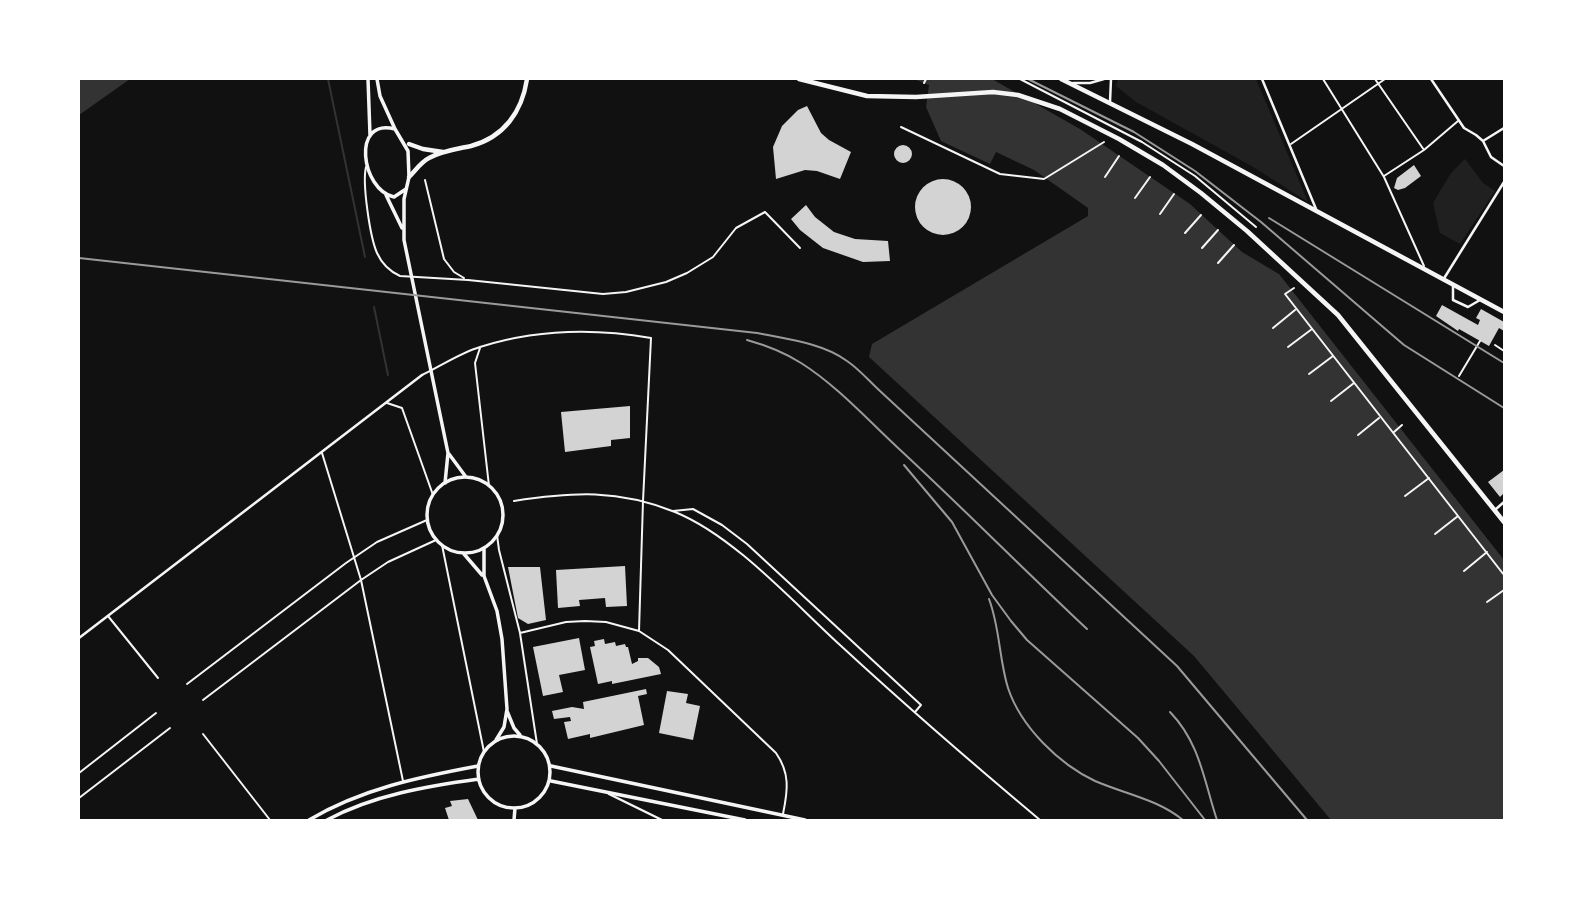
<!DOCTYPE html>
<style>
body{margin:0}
#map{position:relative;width:1583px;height:899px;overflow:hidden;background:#111;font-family:Merriweather,serif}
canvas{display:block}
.frame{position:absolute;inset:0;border:80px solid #fff;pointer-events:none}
</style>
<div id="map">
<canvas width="1583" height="899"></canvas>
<div class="frame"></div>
</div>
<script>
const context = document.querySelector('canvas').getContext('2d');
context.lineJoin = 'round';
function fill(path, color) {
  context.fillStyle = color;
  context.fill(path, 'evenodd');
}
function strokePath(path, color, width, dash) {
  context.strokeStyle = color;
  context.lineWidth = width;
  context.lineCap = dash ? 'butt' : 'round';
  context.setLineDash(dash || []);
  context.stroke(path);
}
const green = new Path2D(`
 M1118 79H1256L1308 202 1255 168 1136 102 1116 86Z
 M1465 159 1483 183 1495 191 1460 244 1440 233 1433 203 1451 173Z`);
const water = new Path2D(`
 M79 79H130L79 115Z
 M914 79H992L1080 129 1190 204 1242 252 1279 274 1504 560V820H1331L1194 656 869 357 872 344 1088 216V208L1034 170 996 152 990 164 941 141 926 107 929 85Z`);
const stream = new Path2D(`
 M328 79 365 257
 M374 307 388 375`);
const building = new Path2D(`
 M807 106 821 133 829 140 851 152 840 179 817 171 805 170 776 179 773 147 782 126 798 110Z
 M894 154a9 9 0 1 1 18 0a9 9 0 1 1-18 0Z
 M1414 165 1421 176 1405 188 1398 190 1394 188 1397 178Z
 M915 207a28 28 0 1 1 56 0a28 28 0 1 1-56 0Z
 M806 205 815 217 834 232 855 239 888 241 890 261 863 262 823 248 800 230 791 219Z
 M1442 305 1478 325 1480 320 1476 318 1481 309 1504 322V331L1499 328 1489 346 1459 329 1458 331 1436 316Z
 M630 406V438L611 440V446L565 452 561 412Z
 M1504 470V493L1500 497 1488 482Z
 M625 566 627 606 606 607 605 598 579 600 580 606 558 608 556 570Z
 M508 567H540L546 620 528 624 518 618Z
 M579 638 585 670 559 675 563 692 543 696 533 647Z
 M604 639 605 644 615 642 616 646 625 644 626 647H628L632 664 638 661V658H648L659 667 661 674 612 684V681L598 684 590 647 595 646 594 641Z
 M646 689 647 694 638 696 644 725 590 738V734L568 739 564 722 571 721 570 717 554 719 552 711 572 707 584 709 583 702Z
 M667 691 688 694 686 703 700 706 693 740 659 733Z
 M468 799 478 820H449L445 808 452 806 450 801Z`);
const path = new Path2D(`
 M1020 79 1142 142 1195 176 1256 227
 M924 83 926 79
 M1105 177 1119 156
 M1135 198 1150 177
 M1160 214 1174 194
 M1185 233 1201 215
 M1202 248 1218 230
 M1218 263 1234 245
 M1294 288 1285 294 1504 575
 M1273 328 1295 310
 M1288 347 1312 329
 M1309 374 1333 356
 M1331 401 1354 383
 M1394 432 1402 425
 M1358 435 1379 418
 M1405 496 1429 478
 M1435 534 1458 516
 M1464 571 1487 552
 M1487 602 1504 590`);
const service = new Path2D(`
 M366 167C362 183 370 237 377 253 382 264 389 271 400 276L468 280 603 294 626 292 666 282 687 273 713 257 736 228 765 212 800 248
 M425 180 444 259 454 272 464 278
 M1495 345 1504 351
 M480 348 475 363 489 486
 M422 375C441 366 460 353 480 347 537 329 593 328 651 338L643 501 639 631
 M387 403 402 408 433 495
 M322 453 361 580 403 781
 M514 501C573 492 618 489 675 512 734 536 793 602 840 645 905 705 972 763 1040 820
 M673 511 693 509 722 525 747 544 921 705 915 712
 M497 535 499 550 520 633 537 744
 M442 545 484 752
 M108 616 158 678
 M520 633 566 622 585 621 606 622 639 631 668 650 776 753C790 773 788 790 783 814
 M187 684 346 563 377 542 427 520
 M203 700 361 580 388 562 436 540
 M203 734 270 820
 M79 773 156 713
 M79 798 170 728`);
const pedestrian = new Path2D(`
 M1323 79 1384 177 1424 266
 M1375 79 1424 150
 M901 127 1000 174 1044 179 1104 142
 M1291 144 1385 79
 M1384 176 1424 150 1458 121
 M1459 376 1480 341`);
const minor = new Path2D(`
 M1262 79 1316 209
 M1431 79 1464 128 1476 135 1483 141 1491 157 1504 166
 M1073 83H1090L1104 79
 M1110 102 1111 79
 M1483 141 1504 128
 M1443 280 1504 182
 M1453 285V300L1468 307 1480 300
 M1496 509 1504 502
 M79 638 422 375
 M609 794 662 820`);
const tertiary = new Path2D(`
 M551 766 805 820
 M551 781 745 820`);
const secondary = new Path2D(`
 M368 79 370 135
 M377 79 380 96 395 129
 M406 189 394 197C361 190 351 117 395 129L408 151 409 177 404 199V240L448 453 445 483
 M386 195 402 228
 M449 454 466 477
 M427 515a38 38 0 1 1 76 0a38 38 0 1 1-76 0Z
 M484 548V576L497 611 502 639 507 709 504 727 496 740
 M464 554 482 575
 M507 711 514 728 520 735
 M478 772a36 36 0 1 1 72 0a36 36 0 1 1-72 0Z
 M309 820C361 789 419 777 478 766
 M327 820C373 795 428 786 479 779
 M514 820 515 808`);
const primary = new Path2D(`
 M1061 79 1192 144 1504 312`);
const trunk = new Path2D(`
 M799 79 867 96 916 97 993 92 1018 95 1060 109 1119 139 1163 165 1201 193 1247 231 1338 315 1504 522
 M409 144 423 149 443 152
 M409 177C415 171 421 162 429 158 442 151 457 149 471 146 504 137 522 112 527 79`);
const rail = new Path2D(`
 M1028 79 1134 132 1195 171 1261 222 1404 345 1504 408
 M1269 218 1504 363
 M79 258 757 333C786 339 823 343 847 361 859 369 869 381 880 391L1177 666 1307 820
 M747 340C765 345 784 352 801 363 836 385 867 419 897 447 962 507 1023 569 1087 629
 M904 465 952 522 992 595 1011 621 1027 640 1138 738 1159 761 1205 820
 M989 599C1000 628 999 659 1008 688 1021 727 1059 764 1095 781 1125 794 1157 799 1183 820
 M1170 712C1200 743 1204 781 1217 820`);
fill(green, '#202020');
fill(water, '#333');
strokePath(stream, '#333', 2);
fill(building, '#d3d3d3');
strokePath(path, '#f5f5f5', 2);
strokePath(service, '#f5f5f5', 2);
strokePath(pedestrian, '#f5f5f5', 2);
strokePath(minor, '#f5f5f5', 2.5);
strokePath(tertiary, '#f5f5f5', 3.5);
strokePath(secondary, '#f5f5f5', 3.5);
strokePath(primary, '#f5f5f5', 4.5);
strokePath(trunk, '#f5f5f5', 4.5);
strokePath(rail, '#9a9a9a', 2);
</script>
